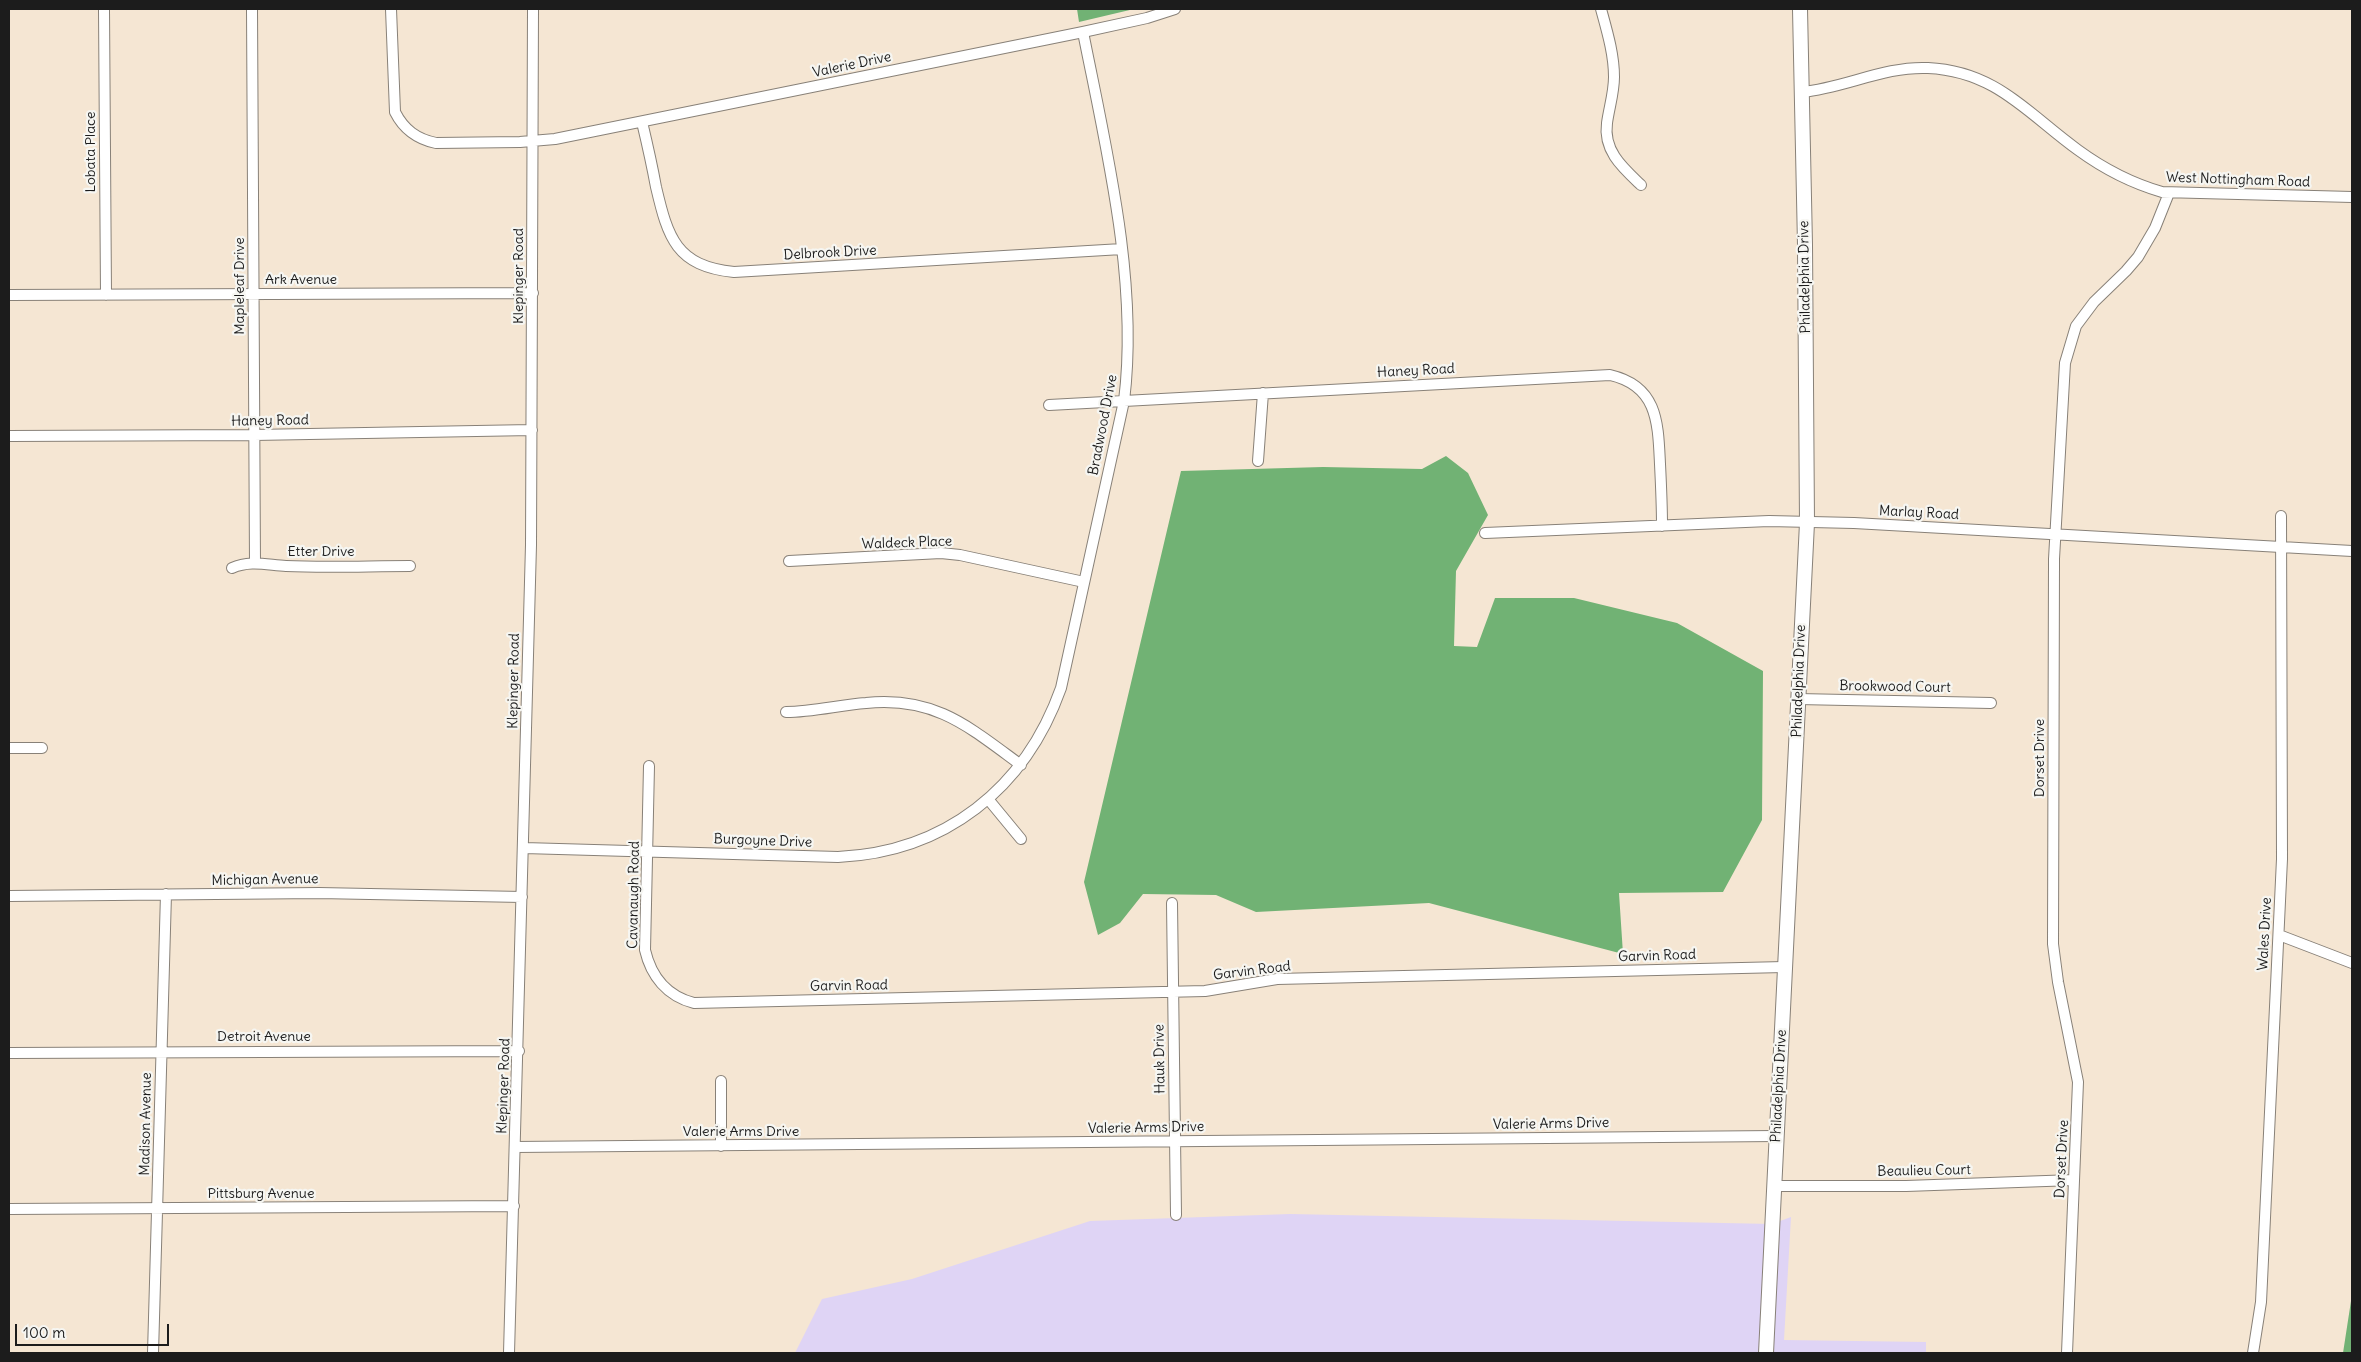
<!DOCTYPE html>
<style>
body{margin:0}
#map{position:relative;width:2361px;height:1362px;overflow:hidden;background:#f5e6d3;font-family:Delius,sans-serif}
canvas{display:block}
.frame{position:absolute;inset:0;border:10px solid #1c1c1c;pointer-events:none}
.scale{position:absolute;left:15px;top:1324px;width:154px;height:22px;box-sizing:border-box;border:2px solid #1c1c1c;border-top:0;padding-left:6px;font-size:15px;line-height:18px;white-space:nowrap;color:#1c1c1c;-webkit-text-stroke:4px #f6f6f2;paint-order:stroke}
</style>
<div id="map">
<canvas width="2361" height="1362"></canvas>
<div class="frame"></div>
<div class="scale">100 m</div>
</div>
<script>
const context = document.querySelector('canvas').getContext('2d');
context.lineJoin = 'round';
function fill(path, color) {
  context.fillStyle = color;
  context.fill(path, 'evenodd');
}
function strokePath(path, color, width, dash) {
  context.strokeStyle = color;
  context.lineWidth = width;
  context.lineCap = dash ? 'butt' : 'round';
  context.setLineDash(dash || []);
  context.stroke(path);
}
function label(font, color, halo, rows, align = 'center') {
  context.font = font + ' Delius,sans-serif';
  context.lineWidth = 4.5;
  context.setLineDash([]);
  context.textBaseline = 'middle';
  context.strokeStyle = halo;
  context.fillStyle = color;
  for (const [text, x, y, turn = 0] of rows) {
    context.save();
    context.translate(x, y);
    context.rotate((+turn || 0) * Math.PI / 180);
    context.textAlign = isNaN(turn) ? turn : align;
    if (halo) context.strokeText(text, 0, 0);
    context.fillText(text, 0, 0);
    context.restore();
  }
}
const built = new Path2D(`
 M1290 1214 1772 1224 1791 1217 1784 1340 1926 1342V1353H795L822 1299 912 1279 1090 1221Z`);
const forest = new Path2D(`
 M1077 9H1134L1079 22Z
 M1446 456 1468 473 1488 515 1456 571 1454 646 1477 647 1495 598H1574L1677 623 1763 671 1762 820 1723 892 1619 893 1623 954 1429 903 1256 912 1216 895 1143 894 1120 923 1098 935 1084 882 1181 471 1323 467 1422 469Z
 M2351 1301 2352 1353H2343Z`);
const minor = new Path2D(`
 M104 9 106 295
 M252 9 255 563
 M391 9 395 112C404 130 417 139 436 143L520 142 555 139 1083 32 1147 18 1175 9
 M1601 9C1607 31 1614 54 1614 77 1614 93 1609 108 1607 123 1603 151 1623 168 1641 185
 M1802 92C1845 88 1884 66 1928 68 1996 71 2028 114 2078 150 2104 169 2131 183 2162 192L2352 197
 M642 122C647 143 652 165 656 187 668 238 676 266 734 272L1122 249
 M9 295 533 293
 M1049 405 1610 375C1658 386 1658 423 1660 464 1661 484 1662 505 1662 526
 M9 436 254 435 532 430
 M1258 461 1263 393
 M1485 533 1769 521 1854 523 2352 551
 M789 561 941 553 960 555 1084 582
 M232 568C250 560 267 565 286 566 327 568 369 566 410 566
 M1798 699 1991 703
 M786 712C813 712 839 705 866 703 935 696 969 727 1021 765
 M9 748H42
 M649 766 645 950C651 976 667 996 694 1003L1205 991 1277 979 1784 967
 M988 799 1021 839
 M524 848 838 857C945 852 1025 789 1061 688L1124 401C1139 282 1106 148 1083 32
 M9 896 319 893 522 897
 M1172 903 1176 1215
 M2279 935 2352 963
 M9 1053 519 1051
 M721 1146V1081
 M515 1147 1776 1136
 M1774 1186H1906L2074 1180
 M9 1209 514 1206
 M153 1353 166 894
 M509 1353 531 545 533 9
 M2067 1353 2078 1082 2058 982 2053 944 2054 559 2065 363 2076 326 2094 302 2126 271 2138 257 2155 228 2169 193
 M2253 1353 2261 1302 2282 859 2281 516`);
const major = new Path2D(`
 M1766 1353 1807 523 1805 245 1800 9`);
const streetNames = [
 ["Valerie Drive",852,65,-12],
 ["Lobata Place",91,152,-90],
 ["West Nottingham Road",2238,180,2],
 ["Delbrook Drive",830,253,-3],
 ["Klepinger Road",519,276,-90],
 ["Philadelphia Drive",1805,277,-91],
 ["Ark Avenue",301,280],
 ["Mapleleaf Drive",240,286,-90],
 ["Haney Road",1416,371,-3],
 ["Haney Road",270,421,-1],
 ["Bradwood Drive",1103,425,-79],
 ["Marlay Road",1919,513,3],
 ["Waldeck Place",907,543,-2],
 ["Etter Drive",321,552],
 ["Klepinger Road",514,681,-89],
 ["Philadelphia Drive",1799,681,-88],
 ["Brookwood Court",1895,687,1],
 ["Dorset Drive",2040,758,-90],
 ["Burgoyne Drive",763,841,2],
 ["Michigan Avenue",265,880,-1],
 ["Cavanaugh Road",634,895,-89],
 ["Wales Drive",2265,934,-87],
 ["Garvin Road",1657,956,-2],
 ["Garvin Road",1252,971,-7],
 ["Garvin Road",849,986,-1],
 ["Detroit Avenue",264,1037],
 ["Hauk Drive",1160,1059,-91],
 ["Klepinger Road",504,1086,-88],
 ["Philadelphia Drive",1779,1086,-87],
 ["Madison Avenue",146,1124,-89],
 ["Valerie Arms Drive",1551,1124,-1],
 ["Valerie Arms Drive",1146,1128,-1],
 ["Valerie Arms Drive",741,1132],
 ["Dorset Drive",2062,1159,-87],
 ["Beaulieu Court",1924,1171,-1],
 ["Pittsburg Avenue",261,1194]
];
fill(built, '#dfd4f5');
fill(forest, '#71b274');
strokePath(minor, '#888178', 12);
strokePath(major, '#888178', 16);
strokePath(minor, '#fff', 10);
strokePath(major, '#fff', 14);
label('14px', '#1c1c1c', '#f6f6f2', streetNames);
</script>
